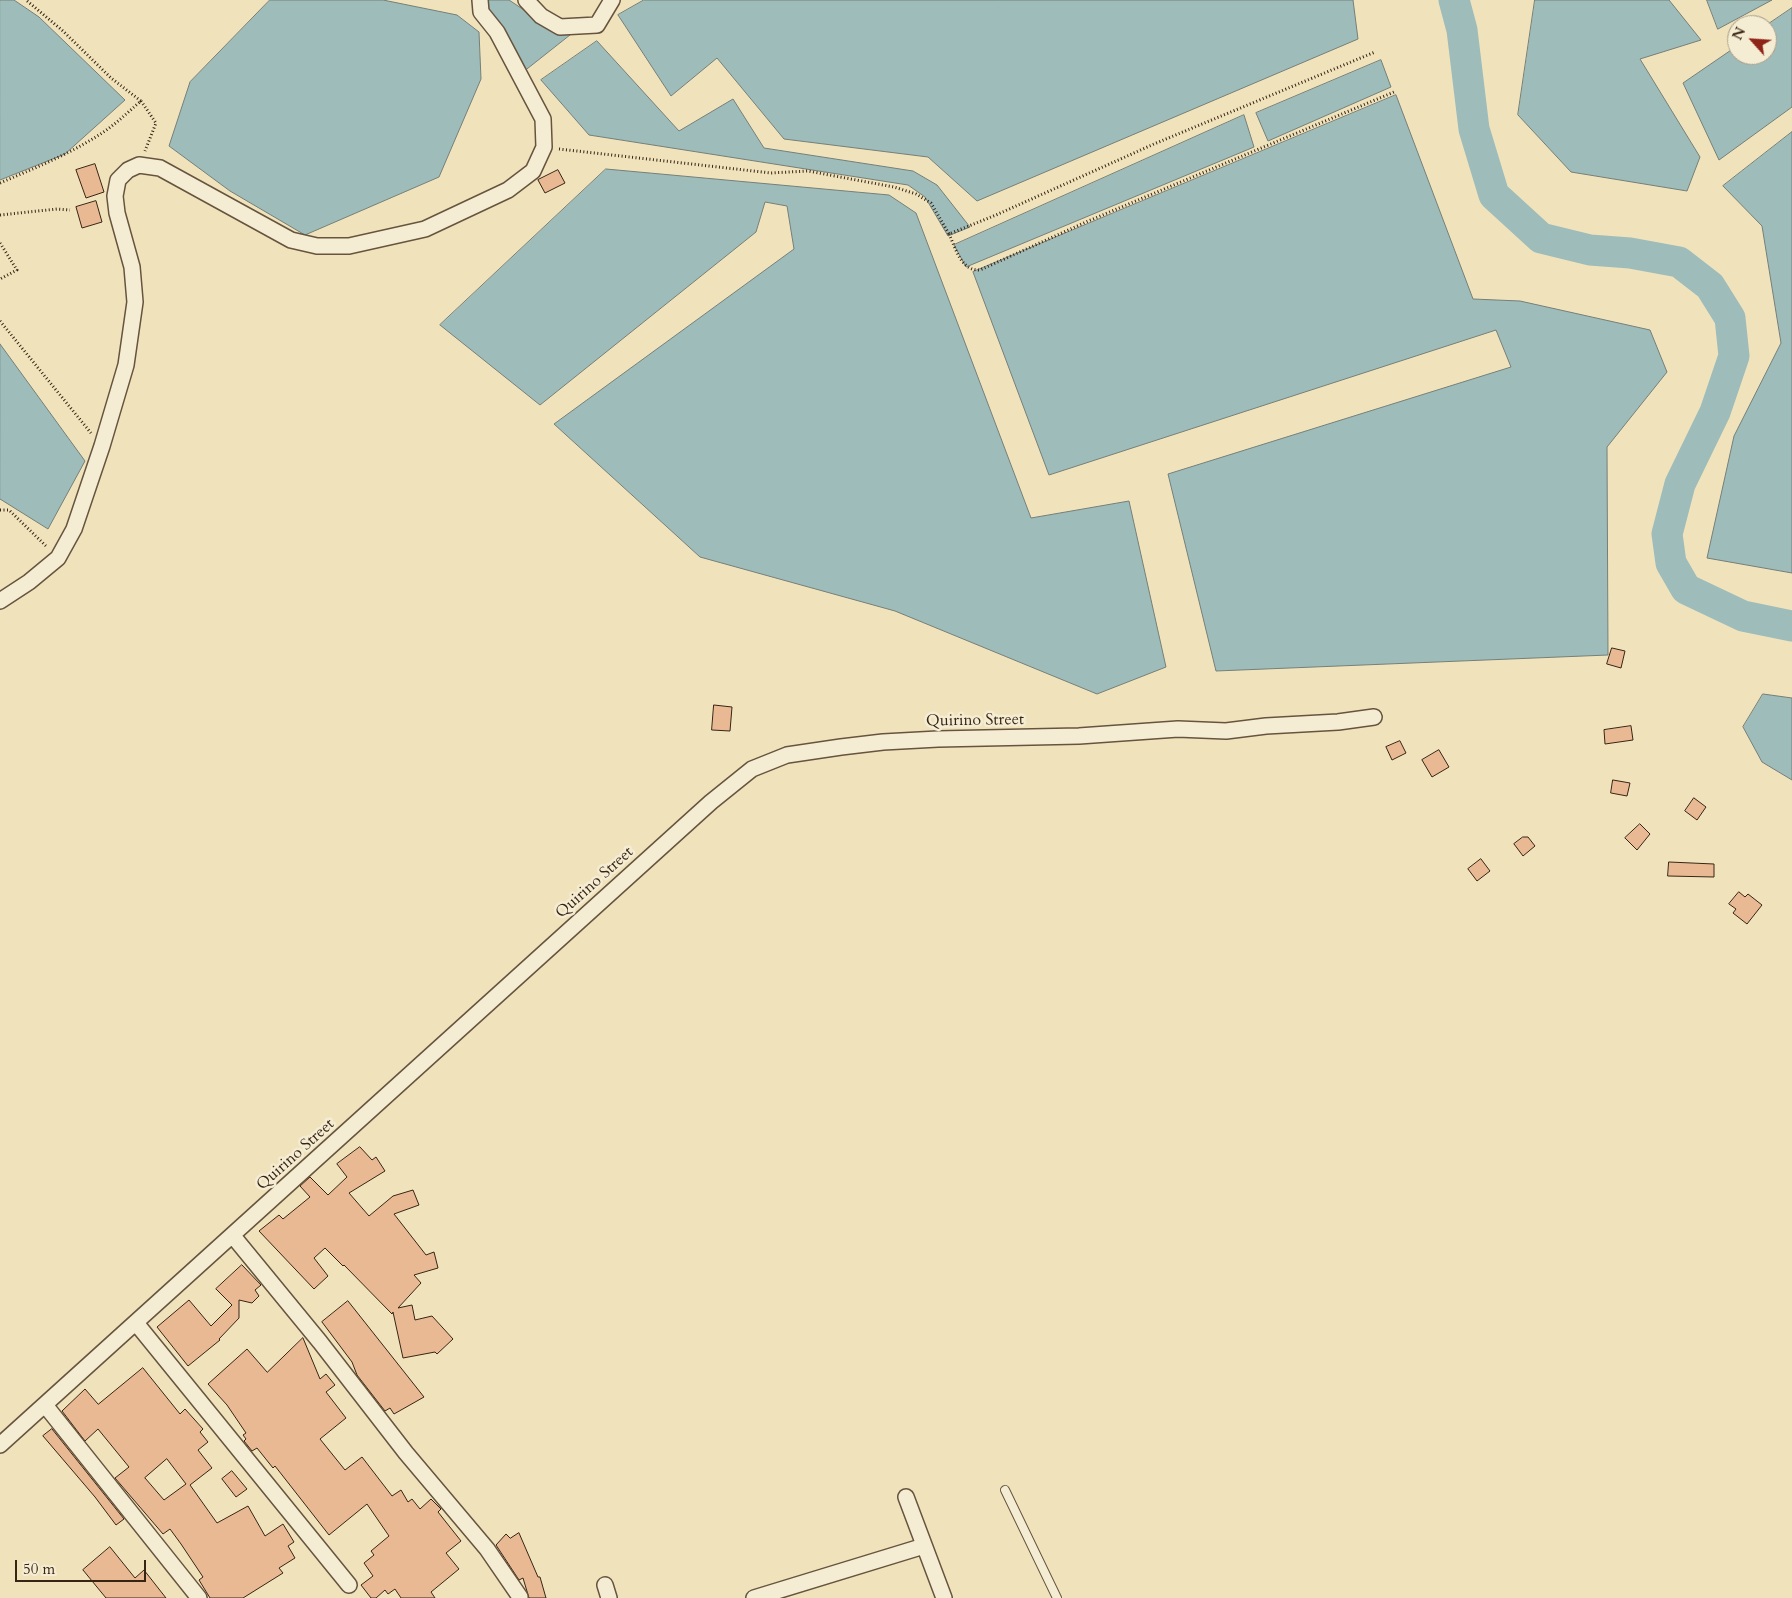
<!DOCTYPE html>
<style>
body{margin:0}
#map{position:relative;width:1792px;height:1598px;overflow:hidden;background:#f0e3bc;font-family:Cardo,serif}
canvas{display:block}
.north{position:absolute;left:1727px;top:15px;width:50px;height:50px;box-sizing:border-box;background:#f5edd3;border:1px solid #a99d87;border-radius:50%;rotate:296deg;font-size:14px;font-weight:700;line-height:20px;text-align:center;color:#382414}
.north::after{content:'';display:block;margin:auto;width:18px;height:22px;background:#8f2418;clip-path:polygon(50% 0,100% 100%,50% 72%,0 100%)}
.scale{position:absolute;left:15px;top:1560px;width:131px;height:22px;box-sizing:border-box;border:2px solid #382414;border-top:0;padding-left:6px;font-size:15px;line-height:18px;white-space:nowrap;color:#382414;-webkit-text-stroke:4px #f5edd3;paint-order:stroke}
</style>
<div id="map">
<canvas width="1792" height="1598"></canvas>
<div class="north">N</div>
<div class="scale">50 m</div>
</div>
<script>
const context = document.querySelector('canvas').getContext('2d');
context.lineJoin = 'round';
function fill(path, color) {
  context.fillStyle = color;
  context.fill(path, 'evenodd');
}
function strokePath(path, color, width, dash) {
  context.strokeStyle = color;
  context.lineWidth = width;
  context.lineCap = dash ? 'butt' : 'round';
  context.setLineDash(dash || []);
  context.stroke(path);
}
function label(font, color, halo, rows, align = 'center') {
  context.font = font + ' Cardo,serif';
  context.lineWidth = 5;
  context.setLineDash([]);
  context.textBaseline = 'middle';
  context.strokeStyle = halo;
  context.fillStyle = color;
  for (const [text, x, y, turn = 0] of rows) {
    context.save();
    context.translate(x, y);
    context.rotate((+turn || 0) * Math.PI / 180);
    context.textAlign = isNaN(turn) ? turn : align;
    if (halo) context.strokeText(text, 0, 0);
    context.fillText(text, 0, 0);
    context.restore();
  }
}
const water = new Path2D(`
 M0 0H14L39 17 125 100 65 154 0 180Z
 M270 0H383L457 15 479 32 481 79 439 177 305 235 230 191 169 146 190 82Z
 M487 0H509L533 16 575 31 513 80 501 40 480 9Z
 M644 0H1353L1358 39 977 201 928 157 784 139 717 58 671 96 618 15Z
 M1535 0H1669L1701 40 1640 59 1700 157 1687 191 1571 172 1518 115Z
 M1707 0H1772L1718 29Z
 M1792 8V107L1719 160 1683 83 1737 46V55H1767V25Z
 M597 41 679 131 733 99 764 148 913 171 937 185 970 227 948 236 925 197 908 185 589 135 541 80Z
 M1381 60 1391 87 1268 141 1256 113Z
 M1396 95 1473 299 1520 301 1650 330 1667 372 1607 447 1608 655 1216 671 1168 474 1511 367 1496 330 1049 475 973 272Z
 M1244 115 1254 147 966 267 954 245Z
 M1792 132V573L1707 558 1734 436 1781 343 1762 226 1723 186Z
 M606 169 889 195 916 213 1031 518 1129 501 1166 667 1097 694 895 611 700 557 554 424 794 249 787 206 765 202 756 232 540 405 440 325Z
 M0 344 85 461 48 529 0 499Z
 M1763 694 1792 698V780L1762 762 1743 727Z`);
const river = new Path2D(`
 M1454 0 1462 30 1474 129 1494 195 1541 238 1590 250 1630 253 1679 262 1710 286 1730 318 1734 356 1715 412 1680 484 1667 534 1671 563 1686 589 1743 616 1792 626`);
const building = new Path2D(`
 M95 164 104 192 86 198 76 170Z
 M558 170 565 183 545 193 538 180Z
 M96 201 102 222 82 228 76 207Z
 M1612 648 1625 651 1621 668 1607 664Z
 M714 705 732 707 730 731 712 730Z
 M1631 726 1633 740 1605 744 1604 730Z
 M1400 741 1406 753 1392 760 1386 747Z
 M1439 750 1449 767 1432 777 1422 760Z
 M1613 780 1630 783 1627 796 1611 793Z
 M1694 798 1706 807 1697 820 1685 811Z
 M1640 824 1650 834 1637 850 1625 838Z
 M1523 837H1528L1535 846 1523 856 1514 844Z
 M1481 859 1490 871 1477 881 1468 869Z
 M1669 862 1714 864V877L1668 876Z
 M1739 892 1745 897 1748 894 1762 905 1747 924 1733 913 1736 909 1729 904Z
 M360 1147 372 1160 376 1157 385 1171 349 1193 369 1216 393 1196 413 1190 419 1205 394 1214 426 1255 434 1252 438 1268 414 1275 421 1283 398 1308 412 1305 415 1320 432 1316 453 1339 437 1354 435 1352 403 1358 393 1312 392 1314 344 1265 343 1266 325 1248 314 1258 328 1276 314 1289 259 1231 279 1215 283 1219 310 1197 300 1186 310 1177 328 1195 347 1177 337 1164Z
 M242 1265 261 1285 255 1290 259 1296 252 1303 239 1300V1318L219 1339 220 1340 188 1366 157 1327 189 1300 211 1326 232 1305 216 1289Z
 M348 1301 424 1397 394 1414 390 1408 385 1411 357 1375 352 1362 322 1322Z
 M303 1338 320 1379 326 1374 335 1385 326 1392 346 1418 320 1439 345 1470 362 1457 392 1496 401 1490 408 1502 412 1499 420 1509 431 1499 441 1509 438 1512 461 1541 446 1553 459 1569 431 1592 435 1598H401L395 1589 388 1594 385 1590 376 1598H371L361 1585 373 1576 364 1563 374 1555 371 1551 389 1536 367 1504 329 1535 275 1466 273 1468 257 1448 252 1451 244 1441 246 1439 243 1435 246 1433 227 1405 208 1384 247 1349 267 1372Z
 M143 1368 180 1414 185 1409 203 1429 200 1432 208 1442 198 1450 212 1468 190 1485 217 1523 248 1506 265 1536 283 1524 294 1542 288 1546 295 1558 279 1568 283 1573 243 1598H210L199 1580 203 1577 181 1544 170 1529 163 1534 115 1478 129 1467 98 1429 85 1441 62 1411 85 1389 98 1404ZM167 1459 186 1484 164 1500 145 1478Z
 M52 1429 124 1519 116 1525 95 1497 43 1436Z
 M232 1471 247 1489 236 1497 222 1479Z
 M519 1533 538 1577H540L546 1598H529L523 1578 519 1580 496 1545 506 1534 510 1538Z
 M110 1547 135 1578 144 1570 166 1598H106L83 1570Z`);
const path = new Path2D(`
 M141 101 156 123 145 151
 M559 149 771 173 808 171 894 187 916 194 931 203 949 234 996 215 1154 144 1375 52
 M0 183C35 168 70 154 102 133 116 124 128 112 141 101L111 78 63 31 26 0
 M0 215 57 209 70 210
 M949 234C956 249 961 271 980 270L1086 222 1394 92
 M0 243 17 270 0 279
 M0 321 91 433
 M0 510H9L47 547`);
const lane = new Path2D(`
 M1005 1490 1057 1598`);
const street = new Path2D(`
 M526 0 541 16 560 27 597 25 612 0
 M0 601 29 582 58 558 74 529 102 446 126 365 135 302 132 267 117 213 115 196 118 180 128 170 139 165 160 168 291 240 317 246H349L425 229 508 190 533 171 544 147 543 119 497 32 481 12 480 0
 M233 1236 320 1342 406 1453 487 1549 520 1597
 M136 1323 349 1585
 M45 1405 199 1598
 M0 1445 711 802 752 769 787 755 841 747 883 742 938 739 1079 736 1178 729 1226 731 1266 726 1338 722 1374 717
 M906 1497 944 1598
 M605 1585 609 1598
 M754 1598 924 1546`);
const streetNames = [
 ["Quirino Street",975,721,-1],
 ["Quirino Street",595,883,-42],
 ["Quirino Street",296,1155,-42]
];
fill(water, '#9ebcba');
strokePath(water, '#757f78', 1);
strokePath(river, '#9ebcba', 31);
fill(building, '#e9b994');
strokePath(building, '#382414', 1);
strokePath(lane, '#66543e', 10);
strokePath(street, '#66543e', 18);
strokePath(path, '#382414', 3, [1, 2.5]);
strokePath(lane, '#f5edd3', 8);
strokePath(street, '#f5edd3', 15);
label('16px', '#382414', '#f5edd3', streetNames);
</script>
